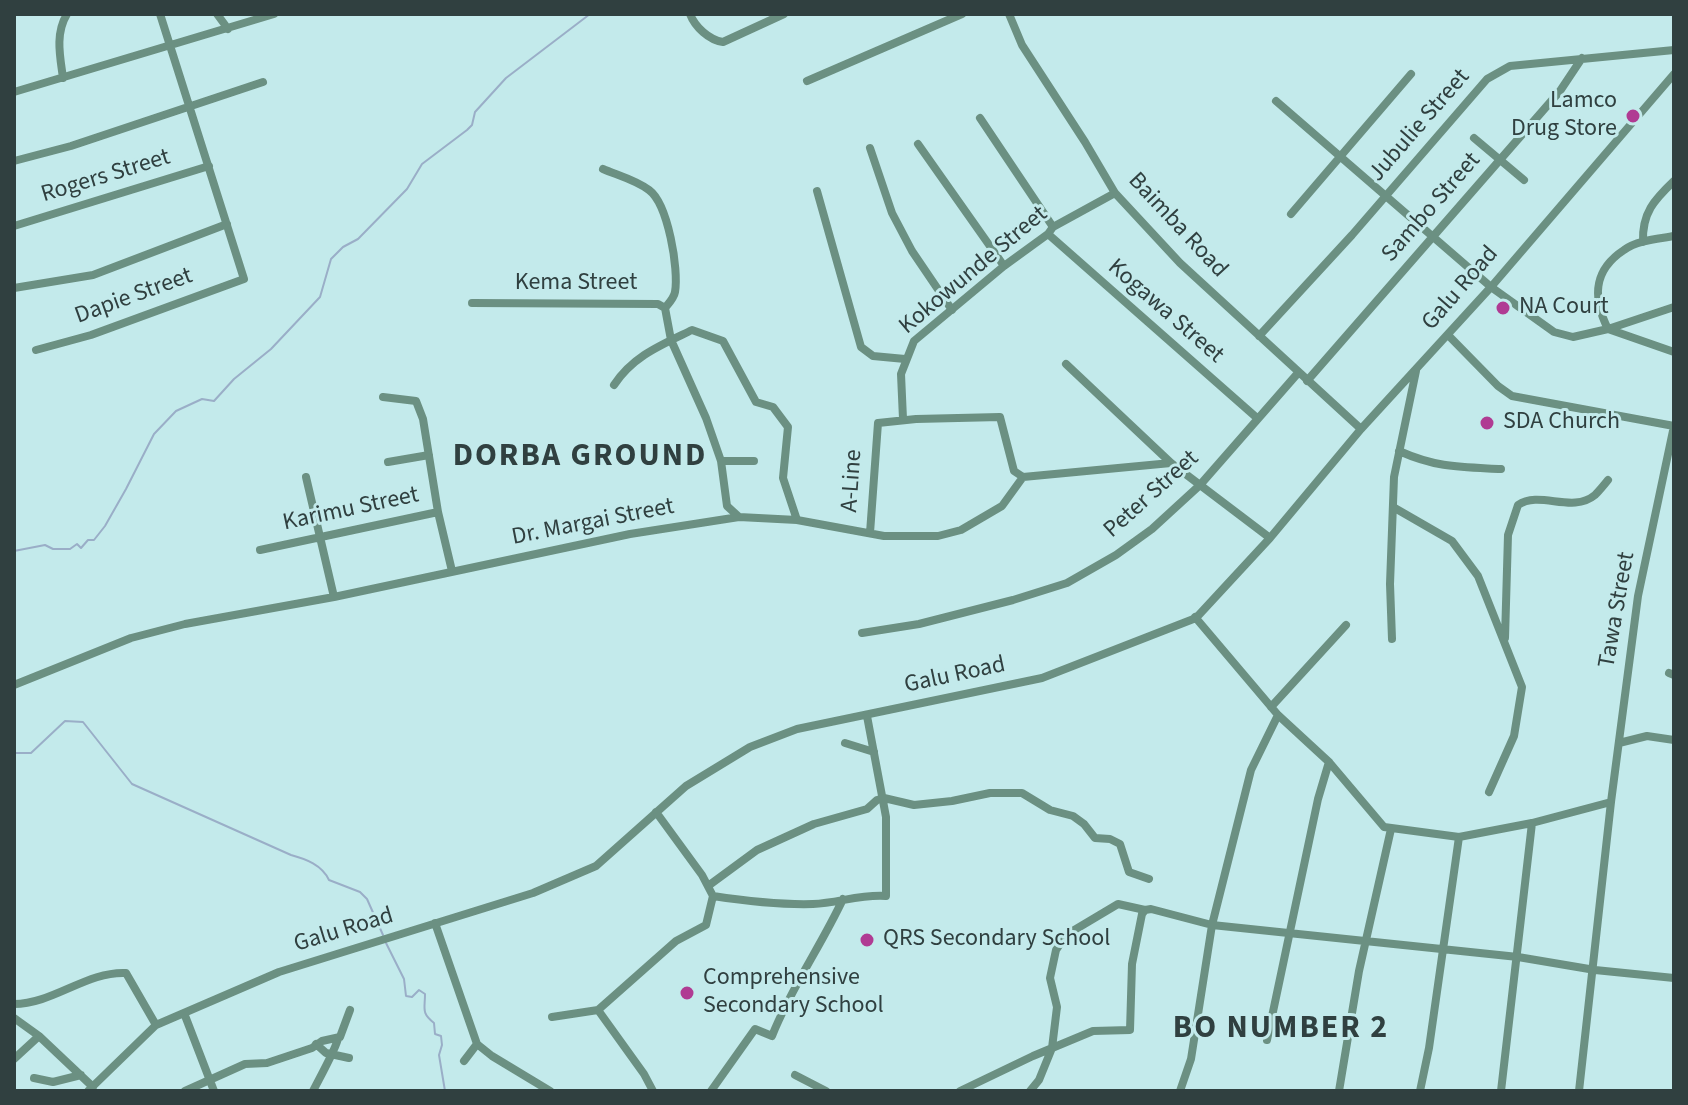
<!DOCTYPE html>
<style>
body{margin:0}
#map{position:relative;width:1688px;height:1105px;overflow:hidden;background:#c3eaeb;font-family:"Source Sans 3",sans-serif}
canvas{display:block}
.frame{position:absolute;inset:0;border:16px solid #304040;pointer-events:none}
</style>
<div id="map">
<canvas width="1688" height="1105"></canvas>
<div class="frame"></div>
</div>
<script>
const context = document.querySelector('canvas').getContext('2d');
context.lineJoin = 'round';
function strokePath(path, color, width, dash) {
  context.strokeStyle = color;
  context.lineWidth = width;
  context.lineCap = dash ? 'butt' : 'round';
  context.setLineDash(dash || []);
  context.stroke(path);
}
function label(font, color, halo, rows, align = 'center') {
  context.font = font + ' "Source Sans 3",sans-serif';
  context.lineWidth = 6;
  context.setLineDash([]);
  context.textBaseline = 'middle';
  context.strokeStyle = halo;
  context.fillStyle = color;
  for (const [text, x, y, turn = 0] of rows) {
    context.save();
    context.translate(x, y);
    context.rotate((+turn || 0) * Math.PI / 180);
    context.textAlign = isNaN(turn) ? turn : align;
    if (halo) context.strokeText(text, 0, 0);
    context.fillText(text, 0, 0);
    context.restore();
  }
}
const stream = new Path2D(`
 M14 551 45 545 53 549H70L77 544 81 548 88 540H94L105 526 126 489 154 434 176 411 202 399 214 401 234 379 271 349 320 297 331 259 343 247 358 239 407 189 422 164 467 130 472 125 475 112 506 78 590 14
 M14 753H31L65 721 83 722 132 784 291 855C306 859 322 865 329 880L360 892 367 899 383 935
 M385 941 404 979 406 996 412 997 419 990 425 994C425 1009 421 1013 434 1023L435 1034 441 1036 442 1045 439 1055 445 1091`);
const minor = new Path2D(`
 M217 14 228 29
 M690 14C695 27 709 40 723 42L784 14
 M1009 14 1022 45 1085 142 1115 193 1180 263 1361 429
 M63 78C60 56 55 34 67 14
 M807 81 962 14
 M14 92 274 14
 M1276 101 1491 287 1554 332 1573 337 1608 329 1674 352
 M980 118 1053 227
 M1474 138 1524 180
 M918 144 1004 266
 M870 148 892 213 912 251 952 310
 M14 161 71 146 263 82
 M603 169C617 175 636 180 649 190 668 204 679 269 675 292 674 298 669 303 665 308
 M817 191 861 347 873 356 905 359
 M1291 214 1411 74
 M14 226 209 166
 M1048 234 1257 418
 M1674 236C1658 239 1638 240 1624 250 1592 271 1593 299 1608 329L1674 307
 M1643 242C1642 213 1654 200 1674 181
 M14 288 93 275 227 224
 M472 303 658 304 665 308 671 340 706 418 721 461H754
 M1448 335 1498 386 1512 396 1674 426
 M1259 336 1352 235 1487 79 1510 66 1674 50
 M36 350 91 335 244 279 160 14
 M1066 364 1171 463 1270 538
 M1307 381 1560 91 1582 58
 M614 385C633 356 661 345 692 330L723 341 756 402 773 407 788 427 783 478 797 520
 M383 397 416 401 423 419 438 512
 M903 419 901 374 914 341 1004 266 1048 234 1053 227 1115 193
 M1399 451C1437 468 1461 467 1501 469
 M721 461 727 506 739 517
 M388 462 429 455
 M306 477 334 597
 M1393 507 1452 541 1478 576 1522 687 1514 736 1489 792
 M870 533 878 423 916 419 1000 417 1014 471 1023 477
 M260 550 438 512 452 571
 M1195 617 1278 715 1329 762 1384 827 1459 837 1532 823 1611 802
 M862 633 919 624 1013 600 1067 583 1116 555 1152 529 1200 485 1298 373
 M1505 638 1508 535 1518 505C1540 490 1572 514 1595 495 1599 491 1604 485 1608 480
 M1392 639 1390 584 1394 477 1416 371
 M1669 673 1674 675
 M14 685 131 638 185 624 334 597 630 534 739 517 797 520 884 536H938L961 530 1002 506 1023 477 1171 463
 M1271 707 1346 625
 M1278 715 1251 770 1212 925 1518 957 1595 970 1674 978
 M845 743 874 752
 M1619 743 1647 736 1674 740
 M708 886 757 850 814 824 867 809 877 800 884 798 914 805 952 801 990 793H1022L1050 810 1073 816 1084 824 1095 838 1110 839 1120 844 1129 872 1149 879
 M713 896C746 901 779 905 813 904 838 903 861 894 886 896V817L867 716
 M435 923 477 1044 492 1056 550 1091
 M14 1004C53 1004 87 971 126 973L156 1025
 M598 1010 676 941 706 925 713 896 702 875 656 812
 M598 1010 644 1074 653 1091
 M184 1013 214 1091
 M552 1017 598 1010
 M14 1018 39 1036 93 1087
 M1267 1040 1318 799 1329 762
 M316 1044 326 1053 349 1058
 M14 1059 39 1036
 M464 1061 477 1044
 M795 1075 826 1091
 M34 1078 53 1082 81 1075
 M88 1091 156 1025 279 972 533 893 596 866 686 786 750 747 797 729 1042 678 1196 618 1270 538 1361 429 1491 287 1674 74
 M185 1091 245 1064 267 1063 312 1048 322 1041 340 1037 350 1010
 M313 1091C319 1079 337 1047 338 1038
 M711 1091 755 1029 772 1036C791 988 821 946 843 899
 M960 1091 1033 1056 1093 1031 1130 1030 1132 964 1142 914 1145 910 1151 909 1212 925 1191 1059 1180 1091
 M1030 1091 1039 1080 1052 1048 1057 1007 1050 978 1056 950 1066 935 1118 904 1145 910
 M1339 1091 1359 971 1391 829
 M1420 1091 1429 1048 1459 837
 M1501 1091 1532 823
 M1579 1091 1611 802 1638 596 1674 426`);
const markers = [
 [1633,116,8,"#b03b93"],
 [1503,308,8,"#b03b93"],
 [1487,423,8,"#b03b93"],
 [867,940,8,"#b03b93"],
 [687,993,8,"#b03b93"]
];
const poiNames = [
 ["Lamco",1617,102,"right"],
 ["Drug Store",1617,130,"right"],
 ["NA Court",1519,308],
 ["SDA Church",1503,423],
 ["QRS Secondary School",883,940],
 ["Comprehensive",703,979],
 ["Secondary School",703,1007]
];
const streetNames = [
 ["Jubulie Street",1420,126,-49],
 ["Rogers Street",106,177,-17],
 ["Sambo Street",1432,208,-49],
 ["Baimba Road",1177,226,47],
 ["Kokowunde Street",974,271,-40],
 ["Kema Street",576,284],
 ["Galu Road",1461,289,-49],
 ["Dapie Street",134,297,-20],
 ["Kogawa Street",1165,312,41],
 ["A-Line",853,481,-86],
 ["Peter Street",1152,495,-42],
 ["Karimu Street",351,510,-12],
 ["Dr. Margai Street",593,523,-11],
 ["Tawa Street",1618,610,-80],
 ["Galu Road",955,676,-12],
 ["Galu Road",344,931,-17]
];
const districtNames = [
 ["DORBA GROUND",580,458],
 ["BO NUMBER 2",1281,1030]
];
strokePath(stream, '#9aaec7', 2);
strokePath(minor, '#6b9082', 8);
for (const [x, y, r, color] of markers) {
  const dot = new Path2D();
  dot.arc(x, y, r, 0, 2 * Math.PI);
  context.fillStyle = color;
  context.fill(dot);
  strokePath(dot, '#c3eaeb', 3);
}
label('24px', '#304040', '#c3eaeb', poiNames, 'left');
label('24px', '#304040', '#c3eaeb', streetNames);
context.letterSpacing = '2px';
label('bold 32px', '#304040', '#c3eaeb', districtNames);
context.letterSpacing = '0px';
</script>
